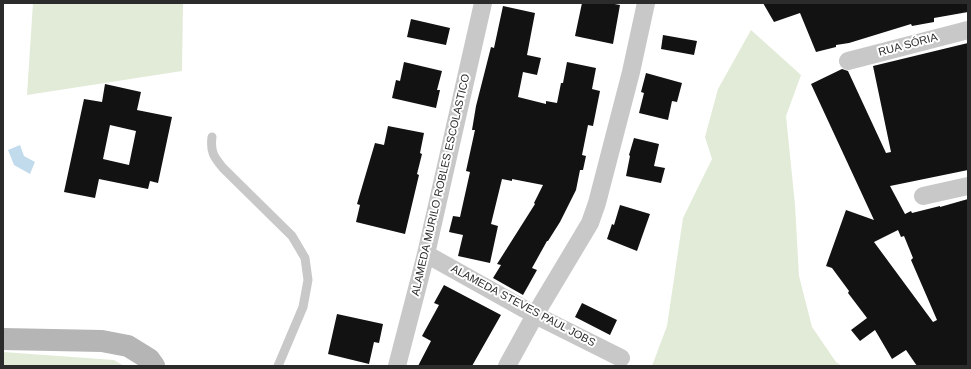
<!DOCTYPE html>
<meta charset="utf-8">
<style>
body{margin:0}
#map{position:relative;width:971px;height:369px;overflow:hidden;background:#fff;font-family:Helvetica,sans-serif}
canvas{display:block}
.frame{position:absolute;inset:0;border:4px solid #2b2b2b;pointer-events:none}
</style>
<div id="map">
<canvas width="971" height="369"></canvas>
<div class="frame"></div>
</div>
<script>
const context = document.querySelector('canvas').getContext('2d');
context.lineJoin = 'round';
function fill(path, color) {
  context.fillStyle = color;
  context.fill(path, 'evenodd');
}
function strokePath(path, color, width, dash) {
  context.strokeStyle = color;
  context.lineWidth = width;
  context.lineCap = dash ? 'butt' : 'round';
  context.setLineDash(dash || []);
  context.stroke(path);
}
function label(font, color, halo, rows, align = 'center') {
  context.font = font + ' Helvetica,sans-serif';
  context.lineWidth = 4;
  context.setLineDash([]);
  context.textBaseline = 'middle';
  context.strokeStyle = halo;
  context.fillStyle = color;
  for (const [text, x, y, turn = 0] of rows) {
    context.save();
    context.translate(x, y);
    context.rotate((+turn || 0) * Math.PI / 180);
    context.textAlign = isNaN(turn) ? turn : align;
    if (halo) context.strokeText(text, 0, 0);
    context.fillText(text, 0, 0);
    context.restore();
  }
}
const green = new Path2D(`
 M33 3H183L182 71 27 95Z
 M751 30 801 75 786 116 795 205 799 276 812 327 836 362 842 366H652L667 326 683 218 712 159 705 137 718 89Z
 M3 352 114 360 124 366H3Z`);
const water = new Path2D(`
 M20 145 24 156 35 162 30 174 14 165 8 150Z`);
const building = new Path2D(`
 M582 3H609L620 5 613 44 575 36Z
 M763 3H968V12L934 18V22L912 26 911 24 849 43 836 45V47L816 52 800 13 774 22Z
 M503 6 535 13 527 55 541 58 537 75 523 72 518 97 546 104V101L557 103 561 83H563L567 62 596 68 592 89 600 91 593 126 588 125 582 155 586 156 583 170H580L576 190 560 222 548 241H547L532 268 537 270 523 295 493 278 501 265 497 264 535 204 534 203 543 185 512 179V181L502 179 491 224 498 226 490 263 458 256 463 235 449 232 453 216 460 217 470 172 466 171 475 130H472L476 106 491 47 494 48Z
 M411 19 450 28 446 45 407 37Z
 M663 35 697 41 694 55 661 49Z
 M968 43V170L890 186 905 214 911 211 912 213 940 206V207L968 199V366H917L906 350 892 359 875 330 860 341 851 330 867 318 848 293 849 291 832 268 826 266 846 210 874 220 811 84 842 69 848 71 886 153 891 152 873 66ZM898 230 901 237 904 236 913 258 911 260 937 320 933 322 874 242Z
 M404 62 442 71 437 90H440L436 108 392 98 396 80 400 81Z
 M646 73 682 83 677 102 672 101 668 120 639 113 644 93 641 92Z
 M105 84 141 92 137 110 172 117 158 183 150 181 148 189 99 179 95 198 64 192 84 99 102 102ZM110 125 136 131 129 165 103 159Z
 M388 126 424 133 420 153 422 154 417 174 419 175 405 234 356 222 360 205 357 204 375 143 384 145Z
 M634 138 659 144 654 166 665 168 661 183 626 176 630 156 629 155Z
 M620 205 650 214 637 251 607 239 612 224 614 225Z
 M444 285 501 315 472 366H418L431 341 422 336 439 305 434 303Z
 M582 303 617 320 610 335 575 317Z
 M337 314 383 324 379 343 374 342 369 364 328 354Z`);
const lane = new Path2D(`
 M212 137C210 152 214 157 223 168L292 236 305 258 308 280 303 307 278 366`);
const street = new Path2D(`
 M848 61 968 30
 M923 196 968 186
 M426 254 535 315 621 358
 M397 366 426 254 483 3
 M507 366 535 315 590 223 597 203 631 72 646 3`);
const secondary = new Path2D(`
 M3 339 102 341 128 346 149 359 154 366`);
const streetNames = [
 ["RUA SÓRIA",908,45,-15],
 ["ALAMEDA MURILO ROBLES ESCOLASTICO",441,185,-77],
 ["ALAMEDA STEVES PAUL JOBS",523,306,28]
];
fill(green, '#e1ebd7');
fill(water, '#c2dbec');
fill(building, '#121212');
strokePath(lane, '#c8c8c8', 9);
strokePath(street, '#c8c8c8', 18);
strokePath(secondary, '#b5b5b5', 22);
label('11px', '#2b2b2b', '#fff', streetNames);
</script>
